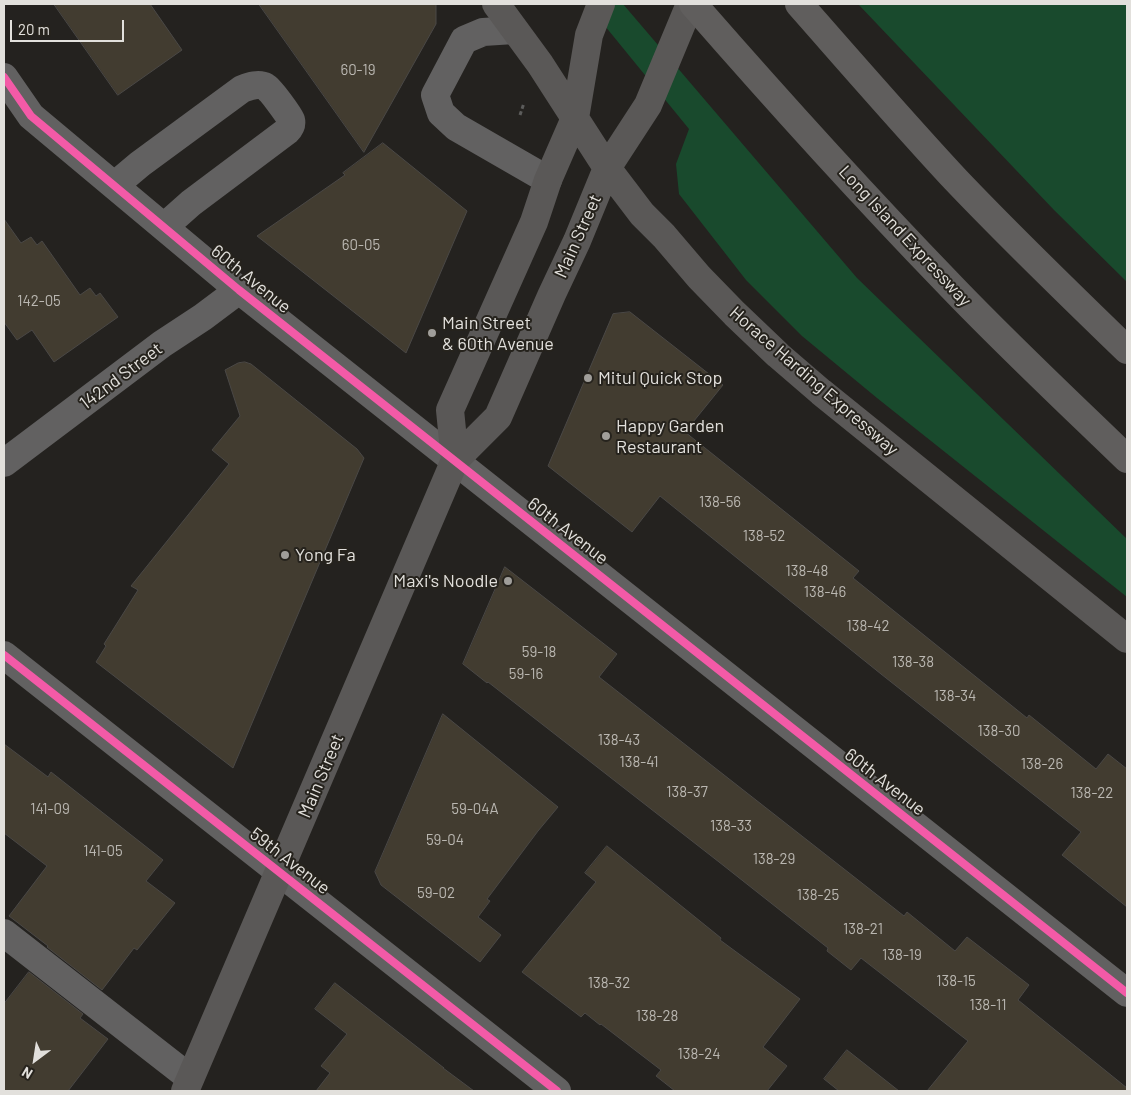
<!DOCTYPE html>
<style>
body{margin:0}
#map{position:relative;width:1131px;height:1095px;overflow:hidden;background:#24221f;font-family:Barlow,sans-serif}
canvas{display:block}
.frame{position:absolute;inset:0;border:5px solid #e2e0dc;pointer-events:none}
.north{position:absolute;left:10px;top:1035px;width:50px;height:50px;-webkit-text-stroke:4px #26231d;paint-order:stroke;rotate:211deg;font-size:14px;font-weight:700;line-height:20px;text-align:center;color:#e2e0dc}
.north::after{content:'';display:block;margin:auto;width:18px;height:22px;background:#e2e0dc;clip-path:polygon(50% 0,100% 100%,50% 72%,0 100%)}
.scale{position:absolute;left:10px;top:20px;width:114px;height:22px;box-sizing:border-box;border:2px solid #e2e0dc;border-top:0;padding-left:6px;font-size:15px;line-height:18px;white-space:nowrap;color:#e2e0dc;-webkit-text-stroke:4px #26231d;paint-order:stroke}
</style>
<div id="map">
<canvas width="1131" height="1095"></canvas>
<div class="frame"></div>
<div class="north">N</div>
<div class="scale">20 m</div>
</div>
<script>
const context = document.querySelector('canvas').getContext('2d');
context.lineJoin = 'round';
function fill(path, color) {
  context.fillStyle = color;
  context.fill(path, 'evenodd');
}
function strokePath(path, color, width, dash) {
  context.strokeStyle = color;
  context.lineWidth = width;
  context.lineCap = dash ? 'butt' : 'round';
  context.setLineDash(dash || []);
  context.stroke(path);
}
function label(font, color, halo, rows, align = 'center') {
  context.font = font + ' Barlow,sans-serif';
  context.lineWidth = 4;
  context.setLineDash([]);
  context.textBaseline = 'middle';
  context.strokeStyle = halo;
  context.fillStyle = color;
  for (const [text, x, y, turn = 0] of rows) {
    context.save();
    context.translate(x, y);
    context.rotate((+turn || 0) * Math.PI / 180);
    context.textAlign = isNaN(turn) ? turn : align;
    if (halo) context.strokeText(text, 0, 0);
    context.fillText(text, 0, 0);
    context.restore();
  }
}
const green = new Path2D(`
 M587 4H623L857 278 1127 539V597L877 398 802 336 746 280 679 194 676 164 689 129Z
 M858 4H1127V282L1054 210Z`);
const building = new Path2D(`
 M54 4H150L182 50 118 95Z
 M259 4H436V24L364 152Z
 M383 143 467 211 406 353 257 236 345 175 343 173Z
 M4 219 21 243 31 237 37 245 42 241 80 295 90 288 96 296 100 293 118 317 54 362 32 330 17 340 4 322Z
 M630 312 723 385 685 432 859 571 853 578 1027 718 1029 715 1096 769 1108 754 1127 769V907L1062 855 1081 832 881 674 660 496 632 532 548 466 613 314Z
 M245 362 251 364 357 449 364 458 233 768 96 662 106 646 104 644 138 590 131 586 229 464 212 450 240 416 225 370 238 363Z
 M505 567 617 654 599 677 904 916 907 912 955 951 967 937 1029 985 1018 1000 1127 1088V1091H927L968 1041 861 958 851 970 827 951 828 948 719 862 488 682 487 683 463 664Z
 M443 714 558 807 538 831 487 899 490 901 478 917 501 935 480 962 381 885 375 872Z
 M4 744 48 777 51 772 163 860 146 881 175 903 137 950 134 948 102 990 47 947 48 946 9 916 47 866 4 833Z
 M607 846 721 938 720 940 800 999 763 1047 787 1066 767 1091H675L656 1076 661 1070 601 1024 600 1025 585 1013 581 1017 522 972 596 882 585 873Z
 M29 972 83 1014 80 1018 108 1039 68 1091H4V1004Z
 M335 983 444 1068H443L474 1091H316L330 1073 321 1066 347 1034 315 1009Z
 M847 1050 899 1091H839L824 1079Z`);
const path = new Path2D(`
 M520 115 524 103`);
const minor = new Path2D(`
 M514 30 483 32 464 40 435 95 441 113 456 127 548 180
 M4 77 31 116 239 290 1127 993
 M115 185 140 164 242 89C250 86 259 83 266 87 270 89 289 115 291 120 292 124 290 128 287 131L191 203 164 227
 M4 463 162 344 203 317 239 290
 M4 655 557 1091
 M4 933 190 1078`);
const major = new Path2D(`
 M496 4 540 64 607 168 642 214 664 236 699 277 735 314 778 355 821 392 1127 639
 M455 460 450 410 534 222 548 180 575 118 589 35 601 4
 M185 1091 455 460 498 417 552 294 577 241 607 168 648 105 690 4`);
const highway = new Path2D(`
 M693 4C775 98 859 191 946 281 1004 342 1066 400 1127 459
 M799 4C851 63 902 122 955 179 1011 238 1069 294 1127 350`);
const cycleway = new Path2D(`
 M4 77 31 116 239 290 1127 993
 M4 655 557 1091`);
const markers = [
 [432,333,5,"#a09e9a"],
 [588,378,5,"#a09e9a"],
 [606,436,5,"#a09e9a"],
 [285,555,5,"#a09e9a"],
 [508,581,5,"#a09e9a"]
];
const numberNames = [
 ["60-19",358,70],
 ["60-05",361,245],
 ["142-05",39,301],
 ["138-56",720,502],
 ["138-52",764,536],
 ["138-48",807,571],
 ["138-46",825,592],
 ["138-42",868,626],
 ["59-18",539,652],
 ["138-38",913,662],
 ["59-16",526,674],
 ["138-34",955,696],
 ["138-30",999,731],
 ["138-43",619,740],
 ["138-41",639,762],
 ["138-26",1042,764],
 ["138-37",687,792],
 ["138-22",1092,793],
 ["141-09",50,809],
 ["59-04A",475,809],
 ["138-33",731,826],
 ["59-04",445,840],
 ["141-05",103,851],
 ["138-29",774,859],
 ["59-02",436,893],
 ["138-25",818,895],
 ["138-21",863,929],
 ["138-19",902,955],
 ["138-15",956,981],
 ["138-32",609,983],
 ["138-11",988,1005],
 ["138-28",657,1016],
 ["138-24",699,1054]
];
const streetNames = [
 ["Main Street",578,236,-66],
 ["Long Island Expressway",905,236,47],
 ["60th Avenue",251,279,39],
 ["142nd Street",121,376,-37],
 ["Horace Harding Expressway",814,381,41],
 ["60th Avenue",568,531,38],
 ["Main Street",321,776,-67],
 ["60th Avenue",885,782,38],
 ["59th Avenue",290,861,38]
];
const poiNames = [
 ["Main Street",442,323],
 ["& 60th Avenue",442,344],
 ["Mitul Quick Stop",598,378],
 ["Happy Garden",616,426],
 ["Restaurant",616,447],
 ["Yong Fa",295,555],
 ["Maxi's Noodle",498,581,"right"]
];
fill(green, '#194a2d');
fill(building, '#423c30');
strokePath(building, '#4a4846', 1);
strokePath(path, '#5c5c5b', 3, [4, 2.5]);
strokePath(minor, '#626161', 28);
strokePath(major, '#5a5857', 28);
strokePath(highway, '#605e5d', 28);
strokePath(cycleway, '#f35aa7', 8);
for (const [x, y, r, color] of markers) {
  const dot = new Path2D();
  dot.arc(x, y, r, 0, 2 * Math.PI);
  context.fillStyle = color;
  context.fill(dot);
  strokePath(dot, '#26231d', 2);
}
label('15px', '#bab7b1', null, numberNames);
label('18px', '#e2e0dc', '#26231d', streetNames);
label('18px', '#e2e0dc', '#26231d', poiNames, 'left');
</script>
